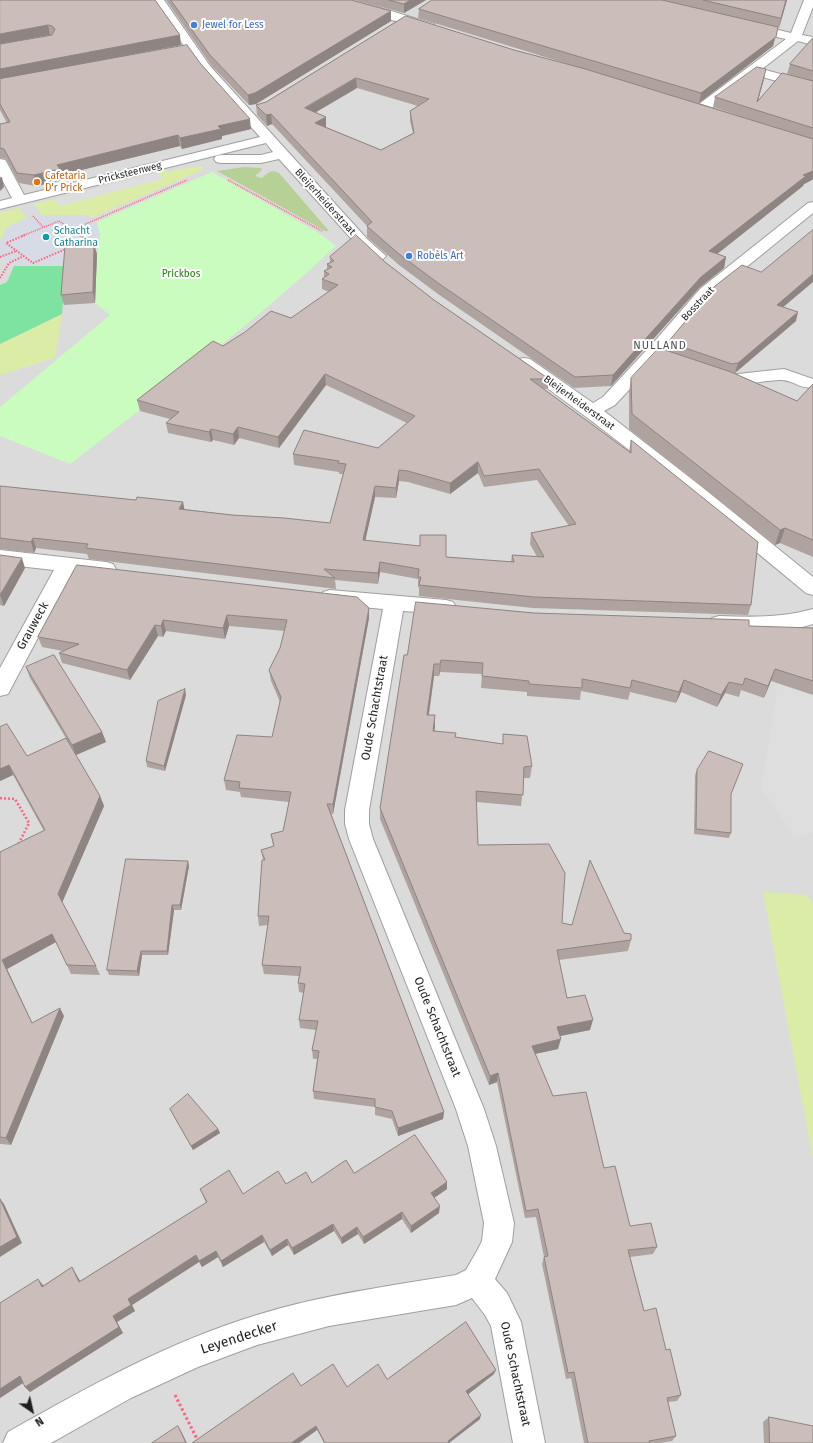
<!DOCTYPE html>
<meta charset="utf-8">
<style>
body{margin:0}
#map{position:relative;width:813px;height:1443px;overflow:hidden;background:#efe8e3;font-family:"Fira Sans",sans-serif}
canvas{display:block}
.north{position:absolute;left:12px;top:1391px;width:40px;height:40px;-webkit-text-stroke:3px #fff;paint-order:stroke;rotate:146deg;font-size:11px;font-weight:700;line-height:16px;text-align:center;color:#1e1e1e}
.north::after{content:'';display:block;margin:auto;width:14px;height:18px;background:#1e1e1e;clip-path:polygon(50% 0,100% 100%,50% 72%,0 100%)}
</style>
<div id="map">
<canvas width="813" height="1443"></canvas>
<div class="north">N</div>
</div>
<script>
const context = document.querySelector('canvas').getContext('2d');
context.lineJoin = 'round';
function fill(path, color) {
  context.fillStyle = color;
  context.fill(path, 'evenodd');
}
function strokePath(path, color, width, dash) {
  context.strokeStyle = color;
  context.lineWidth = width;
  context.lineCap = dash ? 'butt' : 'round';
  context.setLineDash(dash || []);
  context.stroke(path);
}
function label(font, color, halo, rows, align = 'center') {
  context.font = font + ' "Fira Sans",sans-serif';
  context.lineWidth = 4;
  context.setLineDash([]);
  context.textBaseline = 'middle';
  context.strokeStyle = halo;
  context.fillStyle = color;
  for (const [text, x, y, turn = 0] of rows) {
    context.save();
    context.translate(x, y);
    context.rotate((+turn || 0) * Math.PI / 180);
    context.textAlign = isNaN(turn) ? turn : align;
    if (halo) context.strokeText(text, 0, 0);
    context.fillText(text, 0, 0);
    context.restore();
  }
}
const residential = new Path2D(`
 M0 0H813V1443H0Z`);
const grass = new Path2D(`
 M200 166 205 169 91 218 86 215H42L34 204 54 199 59 206 163 179 158 173Z
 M19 208 27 219 7 227 0 242V213Z
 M62 314 55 358 0 375V344Z
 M763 892 807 895 813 904V1159Z`);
const forest = new Path2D(`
 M244 167 261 168 262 170 255 176 262 178C268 173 271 169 279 173L329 231H325L217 171Z`);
const park = new Path2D(`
 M212 172 319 233 336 246C252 324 161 394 70 464L0 436V407L110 315 95 303 97 254 100 237 97 222Z`);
const pitch = new Path2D(`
 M14 266H66L62 314 0 344V285L7 282Z`);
const parking = new Path2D(`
 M158 173 163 179 59 206 54 199Z
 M778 684 810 694 813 687V832L795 839 761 787Z`);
const plaza = new Path2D(`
 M43 215H86L97 222 100 237 97 254 67 256 66 266H14L0 258V242L7 227 25 219Z`);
const pathFar3 = new Path2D(`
 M228 180 322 231
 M33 216 43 227
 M72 230 187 180
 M22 236 59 221 82 236`);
const pathFar2 = new Path2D(`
 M25 235 6 243 33 263 87 240 80 235
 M0 257 16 251
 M0 278 9 263 24 256`);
const pathFar1 = new Path2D(`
 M0 798 15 799 29 823 18 845`);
const path = new Path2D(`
 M175 1395 199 1443`);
const minor = new Path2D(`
 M152 0H164L210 66 368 240 386 256 383 259 378 261 373 259 358 246 279 159 261 163H221L216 162 214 159 216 156 221 155H261L273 152 266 143 0 209V201L12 198 0 176V159L5 160 7 163 24 195 260 137 202 72Z
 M327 0C364 0 399 14 434 24L436 27 434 30 430 31 329 2Z
 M804 0H813V7L802 35 813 37V45L798 41 762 69 813 83V91L755 75 705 113H695L693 110 695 107 786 39 745 30 743 27 745 24 749 23 791 33Z
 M813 202V213L712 295 666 350 615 405 604 411 702 487 813 577V595L806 593C712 515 618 438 518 367L516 363 518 359 524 358 530 359 593 403 603 397 654 342 700 289 808 203Z
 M784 369 813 379V387C801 390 792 379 780 380 762 380 719 392 707 376L710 372 716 371 729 375Z
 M0 550 106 562 113 564 116 569 113 574 106 576 73 572 8 694 0 696V668L54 570 0 564Z
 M330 590 446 600 453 602 456 607 453 612 446 614 403 611 369 810V824L373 839 484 1109 496 1146 514 1223 512 1242 495 1279 507 1293 521 1322 545 1443H513L491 1326 485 1315 472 1298 456 1305 329 1326 257 1345 198 1367 131 1398 51 1443H3L8 1432C88 1387 168 1342 257 1315 321 1295 389 1286 456 1275L466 1270 478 1249 482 1241 484 1223 468 1146 456 1109 349 839 345 824V810L383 609 330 604 323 602 320 597 323 592Z
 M813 609V624C782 634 751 632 719 630L712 628 709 623 712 618 719 616C752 617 782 618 813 609Z`);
const wall = new Path2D(`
 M0 0 181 45 10 78 200 63 251 129 222 136V139L182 149 180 146 61 175 62 180 36 186 19 183 6 159 0 158V124L7 123 0 110V44L51 35H50Z
 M166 0H351L391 21 256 104 249 105 211 65Z
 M353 0H426L404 13Z
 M432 0H787L779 28 778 27 773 46 699 103 763 124 713 107 715 97 764 79 758 100 806 79 787 74 790 64 813 38V179L810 181 804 184 803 186 717 254 726 257 724 268 699 288 611 386 574 388 438 294 399 265 369 239 367 237V226L272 124 267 126 257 115 256 105 266 102 406 16 514 50 571 65 418 18 419 9ZM357 88 418 106 410 111V121L413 133 381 150 326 127 316 112Z
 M97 254 95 303 64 305 61 295Z
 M330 257 385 262 434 300 549 379 548 389H544L629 452 631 440 751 605 748 615 533 608 419 596V587H418V579L380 572 378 584 335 580 336 589 89 559 87 554 36 548 34 553 0 549V486L136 500 183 502 184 509 232 515 330 523 343 474H339V472L294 465 293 454 378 448 407 423 326 385 279 448 239 438 234 445 213 440 211 442 168 433 166 423 170 419 140 411 137 400 223 346 291 318 329 292 322 289V279L324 277V271L327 269V264L330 263ZM478 473 484 487 537 480 569 526 531 533 530 544 537 557 512 555 511 562 446 557 365 540 375 497 396 498 399 481 408 482 450 494Z
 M761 272 783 307 796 321 735 373H734L797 401 813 384V557L780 543 775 545 629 429V392L631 378 667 351 668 342Z
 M0 555 25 568 4 606 0 605Z
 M77 565 369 608V618L333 814H331L444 1112 443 1119 398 1136 392 1119 375 1115V1107L314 1099 313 1091 317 1059H313L312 1050 316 1030 300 1028 299 1020 304 993 299 992 298 983 299 976 264 974 262 965 268 925 259 926 258 916 263 860 261 850 273 846 271 834 283 831 289 802 241 797 240 792 226 790 224 780 272 737 280 702 271 681 269 670 280 648 285 631 229 626 225 639 166 631 163 637 158 636 130 680 62 663 59 653 63 651 42 647 38 637Z
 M534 613 749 626 813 628V695L771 681 764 698 741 690 739 697 725 693 717 707 681 692 676 703 630 692 628 700 581 691 580 700 527 696V692L481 688 482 674 440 672 439 676H434L429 715 435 727 434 731 455 737 532 766 530 778H524L521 806 476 802 478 845 562 923 624 933 631 940 628 951 559 960 567 998 590 1030 560 1036 558 1049 535 1054 553 1096 604 1168 630 1226 657 1247 653 1254 630 1257 644 1311 666 1350 681 1395 677 1401 668 1402 676 1436 672 1441 660 1443H584L571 1378 566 1379 542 1264 544 1257 536 1217 525 1218 497 1082 489 1085 380 819V808L407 655Z
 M26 667 102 732 106 742 76 755 30 678Z
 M186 695 165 771 147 767 146 761Z
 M0 727 27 756 100 796 104 806 62 902 96 966 100 975 71 974 56 942 7 969 32 1023 64 1016 11 1145 1 1144H0V852L44 831 13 775 0 781Z
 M697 770 731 794V833L729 838 694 834 695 775Z
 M189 866 181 910H174L168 955H142L139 976 109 975 107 970Z
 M170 1109 218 1129 220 1133 193 1150 172 1113Z
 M354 1173 447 1182V1189L434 1198 439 1213 411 1233 402 1219 364 1244 358 1234 342 1244 334 1231 294 1255 288 1245 272 1256 264 1242 223 1267 218 1257 202 1267 199 1262 132 1305 135 1311 117 1322 123 1333 30 1392 25 1387 23 1383 0 1398V1303L44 1285 72 1267 80 1281 206 1203 200 1189 243 1194 286 1184 312 1183Z
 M494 1374 468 1394 480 1419 449 1443H324L317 1430 299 1443H192L301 1386 347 1387 387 1379Z
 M769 1417 813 1443H764L763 1422Z`);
const shadedWall = new Path2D(`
 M410 0H426L404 13V4Z
 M786 0H787L779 28 781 18Z
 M391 11V21L256 104 249 105 248 95Z
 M48 25 50 35 0 44V34Z
 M778 27 773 46 699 103 701 93Z
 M180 35 181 45 0 79V69Z
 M766 69 764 79 755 112 757 102Z
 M356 78 357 88 306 118 305 108Z
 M271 114 272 124 267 126 266 115Z
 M326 117V127L315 133V123Z
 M250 119 251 129 222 136V139L182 149 180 138 218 126Z
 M178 135 180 146 61 175 62 180 36 186 34 175 57 165Z
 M813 171V179L810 181 804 184 803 186 707 262 709 251 803 175Z
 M2 177 4 187 0 191V178Z
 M94 244 97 254 95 303 93 292Z
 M726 257 724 268 699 288 611 386 613 375 701 277Z
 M813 274V282L775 314 777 305Z
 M798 312 796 321 735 373 738 363Z
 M325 374 326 385 279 448 278 437Z
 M238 427 239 438 234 445 233 434Z
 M211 429 213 440 211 442 209 432Z
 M478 462V473L450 494V483Z
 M399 470V481L396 498V488Z
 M375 486V497L363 551V540Z
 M183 502 185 512 179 509Z
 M785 528 780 543 775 545 780 530Z
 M33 538 36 548 34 553 31 542Z
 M22 558 25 568 4 606 0 595Z
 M380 562V572L378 584V573Z
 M369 608V618L333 814V804Z
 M227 615 229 626 225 639 223 628Z
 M163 620 166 631 163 637 161 626Z
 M155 625 158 636 130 680 127 670Z
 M441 660 440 672 439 676 440 664Z
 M434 664V676L427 726V715Z
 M775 669 771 681 764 698 768 686Z
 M684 680 681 692 676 703 679 692Z
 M729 682 725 693 717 707 721 695Z
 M185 689 186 695 165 771 164 766Z
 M435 715V727L433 742V731Z
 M102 732 106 742 76 755 72 745Z
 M9 765 13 775 0 781V769Z
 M100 796 104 806 62 903 58 894Z
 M188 861 189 866 181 910 180 905Z
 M172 905 174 910 168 955 167 951Z
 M52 934 56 942 7 969 36 1031 2 960Z
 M141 951 142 955 139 976 137 971Z
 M60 1008 64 1016 11 1145 6 1138Z
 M593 1020 590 1030 555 1037 557 1027Z
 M561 1039 558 1049 530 1055 532 1046Z
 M498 1073 497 1082 489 1085 490 1076Z
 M444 1112 443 1119 398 1136V1128Z
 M218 1129 220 1133 193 1150 191 1146Z
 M447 1182V1189L431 1200V1193Z
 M0 1199 4 1204 22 1243 0 1257Z
 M440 1206 439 1213 411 1233V1226Z
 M402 1212V1219L364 1244 363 1237Z
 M333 1224 334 1231 294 1255 292 1248Z
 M357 1227 358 1234 342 1244 341 1238Z
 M262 1235 264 1242 223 1267 221 1261Z
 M287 1239 288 1245 272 1256 270 1250Z
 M216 1251 218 1257 202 1267 199 1261Z
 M196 1255 199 1262 132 1305 135 1311 117 1322 123 1333 30 1392 25 1387 113 1316 128 1299Z
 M72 1267 84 1288 79 1282Z
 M38 1279 43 1285 47 1293 42 1287Z
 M496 1370 494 1374 466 1396V1391Z
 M20 1376 26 1381 0 1398V1389Z
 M481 1415 480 1419 449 1443H447L448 1441Z
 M178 1426 181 1431 187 1443H186Z
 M316 1426 317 1430 299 1443H291Z`);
const building = new Path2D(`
 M0 0H155L180 35 0 69V44L52 35 55 29 52 26 48 25 0 34Z
 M171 0H351L391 11 255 93 248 95 210 55Z
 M389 0H410L404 4Z
 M432 0H662L778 27 776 37 701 93 419 9Z
 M703 0H786L781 18Z
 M406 16 514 50 582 68 813 139V171L803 175 806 176 709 251 726 257 701 277 613 375 575 377 438 283 399 254 369 228 367 226 372 222 271 114 266 115 256 105 266 102ZM356 78 429 99 410 111 414 133 381 150 315 123 326 117 305 108Z
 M813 38V71L790 64Z
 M187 45 200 63 250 119 218 126 221 129 180 138 178 135 57 165 60 169 34 175 17 173 4 149 0 148V124L10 122 0 104V79Z
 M757 67 766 69 757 102 782 73 813 81V128L715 97Z
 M813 230V274L777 305 798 312 738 363 732 364 668 342 715 286 742 265 761 272Z
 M356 235 385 262 434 300 549 379H530L631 453V440L758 542 751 605 534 597 419 585 421 577H418L419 569 380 562 378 573 324 569 335 578 86 548 88 544 33 538 31 542 0 538V486L136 500 137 497 183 502 179 509 232 515 284 518 330 523 346 464 338 463 339 461 293 454 304 430 378 448 415 416 325 374 278 437 238 427 233 434 211 429 209 432 166 423 179 412 137 400 213 341 223 346 245 332 271 311 291 318 338 285 322 279 329 274 324 271 332 267 327 264 334 261 330 257ZM478 462 484 476 539 469 576 524 531 533 544 557 512 555 514 562 446 557V535H420V546L363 540 375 486 396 488 399 470 408 471 450 483Z
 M94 244 93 292 61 295 65 246Z
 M659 348 731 372 797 401 813 384V540L785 528 780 530 632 414 631 378Z
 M0 555 22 558 0 595Z
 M77 565 357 597 369 608 333 804H327L444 1112 398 1128 392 1111 375 1107V1099L313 1091 319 1051 312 1050 318 1021 299 1020 305 984 298 983 301 967 262 965 269 916H258L262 860H265L261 850 274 846 271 834 283 831 291 792 239 788 240 782 224 780 237 735 272 737 281 697 269 670 280 648 287 620 227 615 223 628 163 620 161 626 155 625 127 670 59 653 79 644 38 637Z
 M416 602 534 613 749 620V626L813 628V681L775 669 768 686 745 678 743 685 729 682 721 695 684 680 679 692 632 680 630 688 582 679V688L529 684V681L482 676 483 663 441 660 440 664H434L427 715H435L433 731 456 733 455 737 503 744V734L527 736 532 766 524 767 523 795 476 791 478 845 549 844 565 873 562 923 572 925 590 860 624 933 631 934V940L557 950 567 998 585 995 593 1020 557 1027 561 1039 532 1046 553 1096 586 1092 604 1168 615 1166 630 1226 651 1223 657 1247 628 1250 644 1311 656 1308 666 1350 670 1349 681 1395 667 1398 676 1436 649 1441 650 1443H588L574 1372 568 1373 544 1257 548 1256 538 1209 526 1211 498 1073 490 1076 380 808 404 655H407Z
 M54 655 102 732 72 745 26 667Z
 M185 689 164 766 146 761 158 701Z
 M7 724 27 756 66 738 100 796 58 894 96 966 67 965 52 934 2 960 32 1023 60 1008 6 1138 0 1137V852L45 830 9 765 0 769V727Z
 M709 751 743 764 731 794V833L696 829 697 770Z
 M126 859 188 861 180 905H172L167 951H141L137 971 107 970Z
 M188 1094 218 1129 191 1146 170 1109Z
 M415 1135 447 1182 431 1193 440 1206 411 1226 402 1212 363 1237 357 1227 341 1238 333 1224 292 1248 287 1239 270 1250 262 1235 221 1261 216 1251 199 1261 196 1255 128 1299 131 1305 113 1316 119 1327 25 1387 20 1376 0 1389V1303L38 1279 42 1287 72 1267 79 1282 207 1202 200 1189 229 1170 243 1194 278 1171 286 1184 306 1172 312 1183 346 1160 354 1173Z
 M0 1199 17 1237 0 1247Z
 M466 1322 496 1370 466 1391 481 1415 448 1441 449 1443H325L316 1426 291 1443H192L293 1373 301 1386 333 1364 347 1387 378 1364 387 1379Z
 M769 1417 813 1426V1443H770Z
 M178 1426 186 1443H152Z`);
const markers = [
 [194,25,4,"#3f7fe0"],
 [37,182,4,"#e8710a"],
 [46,237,4,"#0f9aa8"],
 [409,256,4,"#3f7fe0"]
];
const farShopnames = [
 ["Jewel for Less",202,25],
 ["Robèls Art",417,256]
];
const farStreetnames = [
 ["Pricksteenweg",130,173,-14],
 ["Bleijerheiderstraat",325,202,48],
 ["Bosstraat",698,304,-47],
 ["Bleijerheiderstraat",579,403,36]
];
const farFoodnames = [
 ["Cafetaria",45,176],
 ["D'r Prick",45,188]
];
const farCulturenames = [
 ["Schacht",54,231],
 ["Catharina",54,243]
];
const farParknames = [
 ["Prickbos",181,274]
];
const farNeighbourhoodnames = [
 ["NULLAND",660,346]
];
const streetNames = [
 ["Grauweck",33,626,-61],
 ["Oude Schachtstraat",375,708,-80],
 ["Oude Schachtstraat",437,1027,68],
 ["Oude Schachtstraat",515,1374,78]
];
const nearStreetnames = [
 ["Leyendecker",239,1338,-18]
];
fill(residential, '#dcdbdb');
fill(grass, '#dbeca7');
fill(forest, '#b7d096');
fill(park, '#c9fcbe');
fill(pitch, '#7ee2a1');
fill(parking, '#dedede');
fill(plaza, '#d7dbe5');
strokePath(minor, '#9f9f9f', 2);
strokePath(pathFar3, '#ff647d', 1.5, [1, 1]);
strokePath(pathFar2, '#ff647d', 2, [1.5, 1.5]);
strokePath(pathFar1, '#ff647d', 2.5, [2, 2]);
strokePath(path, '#ff647d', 3, [2.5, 2.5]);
fill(minor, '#fff');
fill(wall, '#afa39f');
fill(shadedWall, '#8e8482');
fill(building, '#cbbdb9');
strokePath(building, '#8e8482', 1);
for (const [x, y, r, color] of markers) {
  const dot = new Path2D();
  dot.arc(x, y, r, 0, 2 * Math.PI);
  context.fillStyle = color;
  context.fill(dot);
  strokePath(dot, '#fff', 1.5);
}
label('10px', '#366cbe', '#fff', farShopnames, 'left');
label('10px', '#1e1e1e', '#fff', farStreetnames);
label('10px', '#c56008', '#fff', farFoodnames, 'left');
label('10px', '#0d838f', '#fff', farCulturenames, 'left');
label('10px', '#1d8107', '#fff', farParknames);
context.letterSpacing = '1px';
label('11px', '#515151', '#fff', farNeighbourhoodnames);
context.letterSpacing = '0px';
label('12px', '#1e1e1e', '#fff', streetNames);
label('14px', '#1e1e1e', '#fff', nearStreetnames);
</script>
